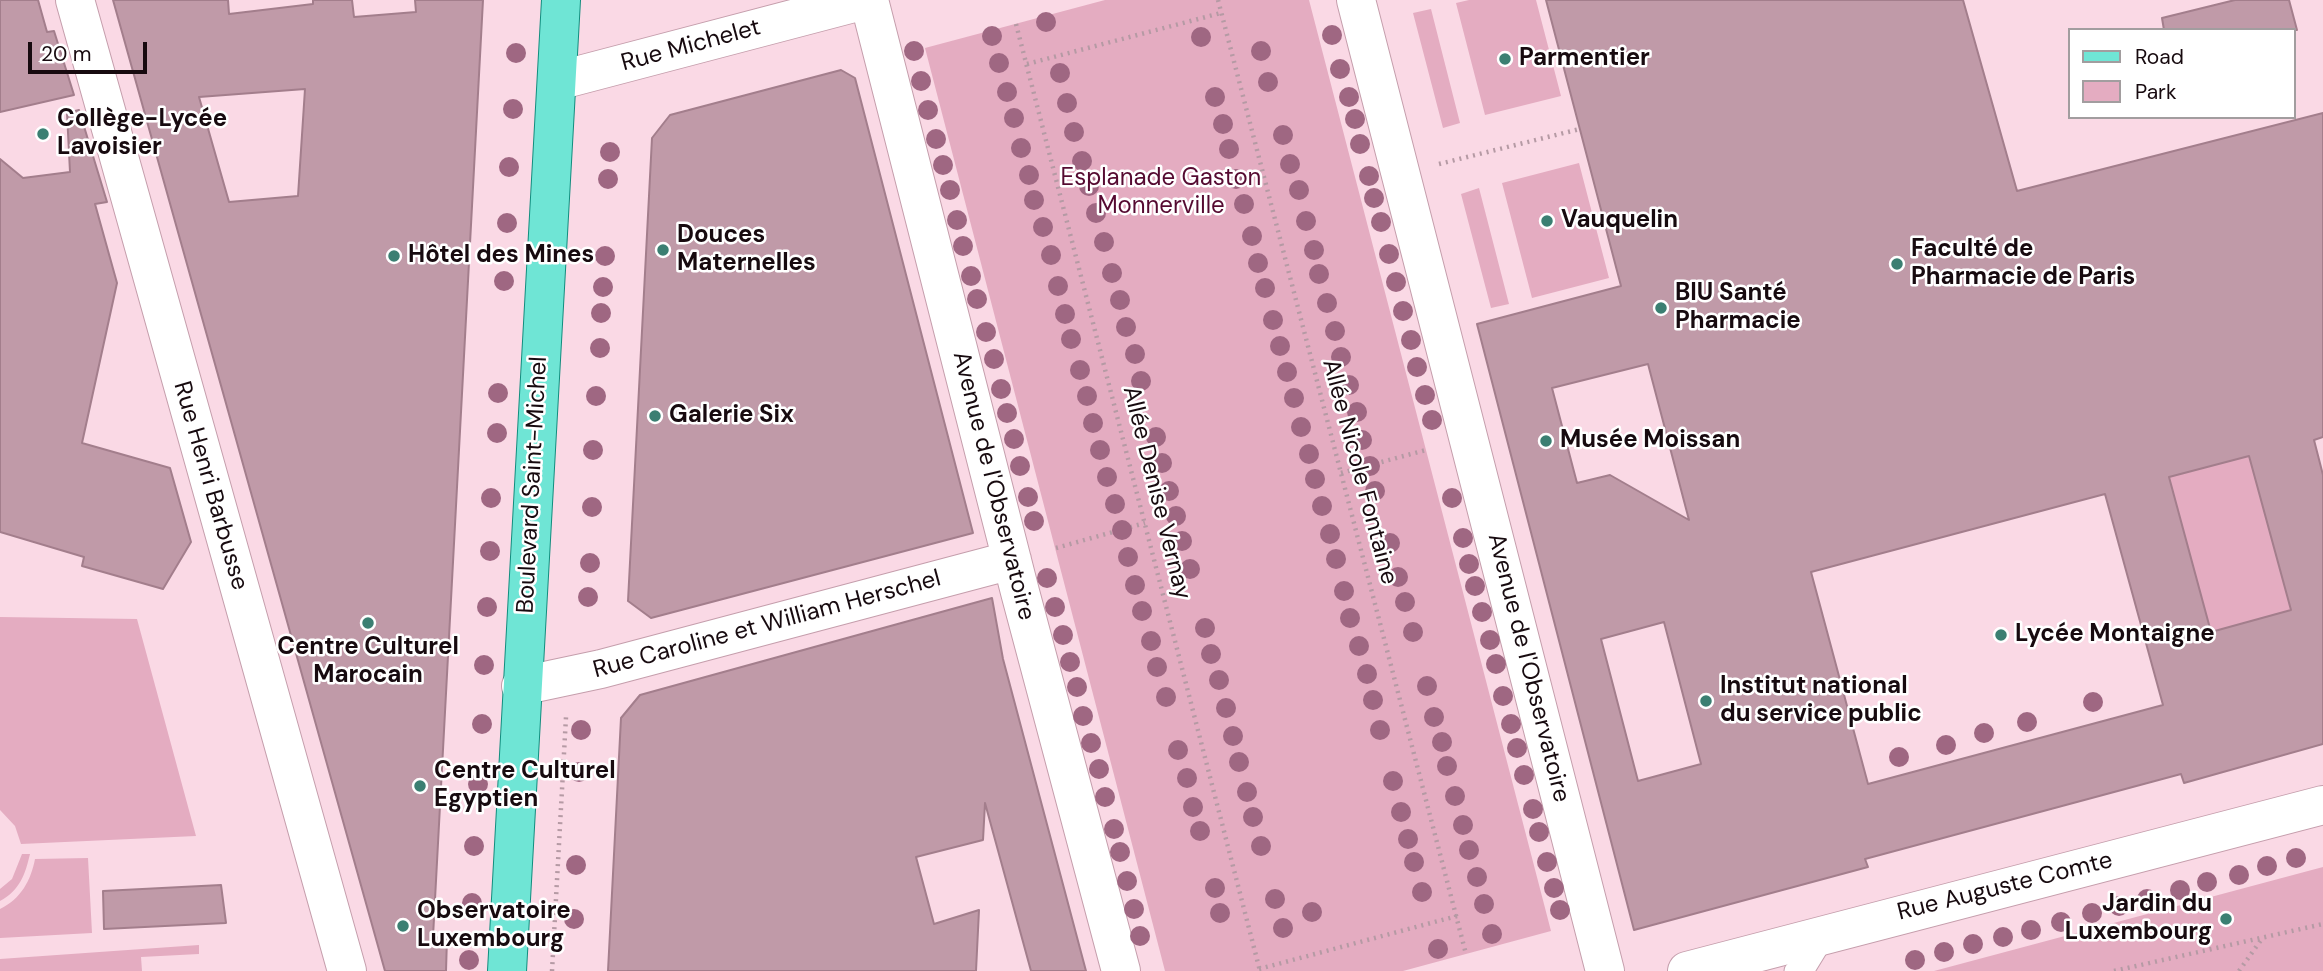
<!DOCTYPE html>
<meta charset="utf-8">
<style>
body{margin:0}
#map{position:relative;width:2323px;height:971px;overflow:hidden;background:#fad9e5;font-family:"DM Sans",sans-serif}
canvas{display:block}
.legend{position:absolute;left:2068px;top:28px;width:228px;height:91px;box-sizing:border-box;background:#fff;border:2px solid #a29d9f;margin:0;padding:9px 12px;list-style:none;font-size:21px;color:#170a0f}
.legend li{display:flex;align-items:center;gap:14px;height:35px}
.legend b{width:35px;border:2px solid #a29d9f}
.scale{position:absolute;left:28px;top:42px;width:119px;height:32px;box-sizing:border-box;border:4px solid #170a0f;border-top:0;padding-left:9px;font-size:21px;line-height:24px;white-space:nowrap;color:#170a0f;-webkit-text-stroke:5px #fff;paint-order:stroke}
</style>
<div id="map">
<canvas width="2323" height="971"></canvas>
<ul class="legend">
<li><b style="height:9px;background:#6fe5d5"></b>Road</li>
<li><b style="height:19px;background:#e4acc1"></b>Park</li>
</ul>
<div class="scale">20 m</div>
</div>
<script>
const context = document.querySelector('canvas').getContext('2d');
context.lineJoin = 'round';
function fill(path, color) {
  context.fillStyle = color;
  context.fill(path, 'evenodd');
}
function strokePath(path, color, width, dash) {
  context.strokeStyle = color;
  context.lineWidth = width;
  context.lineCap = dash ? 'butt' : 'round';
  context.setLineDash(dash || []);
  context.stroke(path);
}
function label(font, color, halo, rows, align = 'center') {
  context.font = font + ' "DM Sans",sans-serif';
  context.lineWidth = 5;
  context.setLineDash([]);
  context.textBaseline = 'middle';
  context.strokeStyle = halo;
  context.fillStyle = color;
  for (const [text, x, y, turn = 0] of rows) {
    context.save();
    context.translate(x, y);
    context.rotate((+turn || 0) * Math.PI / 180);
    context.textAlign = isNaN(turn) ? turn : align;
    if (halo) context.strokeText(text, 0, 0);
    context.fillText(text, 0, 0);
    context.restore();
  }
}
const green = new Path2D(`
 M1105 0H1309L1551 931 1403 971H1165L925 48Z
 M1469 0H1536L1561 96 1485 115 1456 3Z
 M1431 9 1460 123 1443 128 1413 13Z
 M1579 163 1609 278 1532 298 1502 183Z
 M1479 188 1509 304 1491 308 1461 194Z
 M2249 456 2291 610 2211 632 2169 477Z
 M0 617 137 619 196 836 21 844 15 826 0 810Z
 M22 854H30C25 875 20 890 0 901V889L12 879Z
 M88 858 92 933 0 938V909C21 899 31 880 35 859Z
 M2323 867V971H1934Z
 M199 945V954L141 957 142 971H0V959Z`);
const building = new Path2D(`
 M0 0H38L47 32 54 31 74 95 0 112Z
 M113 0H228L229 14 313 4V0H352L354 17 416 12 415 0H483L433 937 447 938 446 971H385ZM305 89 298 196 229 202 199 97Z
 M1546 0H1963L2017 191 2323 113V437L2314 440 2323 475V744L2184 783 2181 774 1865 859 1868 867 1634 930 1477 324 1621 286ZM1648 364 1689 520 1610 475 1577 483 1552 388ZM2249 456 2291 610 2211 632 2169 477ZM2105 494 2163 705 1868 784 1811 572ZM1664 622 1701 764 1638 781 1601 639Z
 M2235 0H2289L2297 30H2164L2162 18Z
 M841 70 855 78 973 533 651 618 628 601 652 138 670 115Z
 M79 110 107 202 95 204 117 283 82 443 170 468 191 542 163 589 82 566 84 557 0 532V159L23 178 70 172 67 113Z
 M992 598 1003 659 1086 971H1031L985 803 983 840 916 857 934 924 979 910 976 971H608L621 718 640 695Z
 M221 885 226 923 104 929 103 891Z`);
const path = new Path2D(`
 M1218 0 1466 954
 M1016 24 1260 971
 M1027 64 1221 13
 M1439 164 1580 129
 M1341 473 1426 450
 M1056 548 1145 523
 M296 640 385 643
 M1259 969 1457 916
 M552 971 566 717
 M2114 971 2323 924
 M2239 971 2261 940`);
const lane = new Path2D(`
 M1794 971 1806 968 1825 937`);
const street = new Path2D(`
 M75 0 347 971
 M869 0 1020 592 1121 971
 M1356 0 1605 971
 M557 81 865 0
 M521 686 601 669 1012 560
 M1687 971 2323 805`);
const primary = new Path2D(`
 M507 971 561 0`);
const trees = [
 [1046,22],
 [1332,35],
 [992,36],
 [1201,37],
 [914,51],
 [1261,51],
 [516,53],
 [999,63],
 [1340,69],
 [1060,73],
 [921,81],
 [1268,82],
 [1007,92],
 [1215,97],
 [1349,97],
 [1067,103],
 [513,109],
 [928,110],
 [1014,118],
 [1355,119],
 [1223,124],
 [1074,132],
 [1283,135],
 [936,139],
 [1360,144],
 [1021,148],
 [1229,149],
 [610,152],
 [1082,161],
 [1290,164],
 [943,165],
 [509,167],
 [1029,175],
 [1369,176],
 [608,179],
 [1236,179],
 [1089,186],
 [950,190],
 [1299,190],
 [1374,198],
 [1034,200],
 [1244,204],
 [1096,213],
 [957,220],
 [1306,221],
 [1381,222],
 [507,223],
 [1043,227],
 [1252,236],
 [1104,242],
 [963,246],
 [1314,250],
 [1389,254],
 [1051,255],
 [605,256],
 [1258,263],
 [1112,273],
 [1319,274],
 [971,276],
 [504,281],
 [1396,282],
 [1058,286],
 [603,287],
 [1265,288],
 [977,299],
 [1120,300],
 [1327,303],
 [1403,311],
 [601,313],
 [1065,314],
 [1273,320],
 [1126,327],
 [1335,331],
 [986,332],
 [1071,339],
 [1411,340],
 [1280,346],
 [600,348],
 [1135,354],
 [1341,357],
 [994,359],
 [1417,367],
 [1080,370],
 [1287,372],
 [1141,381],
 [1349,385],
 [1001,389],
 [498,393],
 [1425,395],
 [596,396],
 [1087,396],
 [1294,398],
 [1357,412],
 [1007,413],
 [1432,420],
 [1093,423],
 [1301,427],
 [497,433],
 [1156,437],
 [1014,439],
 [1362,440],
 [593,450],
 [1100,450],
 [1309,454],
 [1162,463],
 [1020,466],
 [1370,466],
 [1107,477],
 [1315,479],
 [1169,491],
 [1375,491],
 [1028,497],
 [491,498],
 [1452,498],
 [1115,504],
 [1322,506],
 [592,507],
 [1176,516],
 [1034,521],
 [1122,530],
 [1330,534],
 [1463,538],
 [1182,541],
 [1390,543],
 [490,551],
 [1128,557],
 [1336,559],
 [590,563],
 [1469,564],
 [1190,569],
 [1398,577],
 [1047,578],
 [1135,585],
 [1475,586],
 [1344,591],
 [588,597],
 [1405,602],
 [487,607],
 [1055,607],
 [1142,611],
 [1482,612],
 [1350,618],
 [1205,628],
 [1413,632],
 [1063,635],
 [1490,640],
 [1151,641],
 [1359,646],
 [1211,654],
 [1070,662],
 [1496,664],
 [484,665],
 [1157,667],
 [1367,674],
 [1219,680],
 [1427,686],
 [1077,687],
 [1503,696],
 [1166,697],
 [1373,700],
 [2093,702],
 [1226,708],
 [1083,716],
 [1434,717],
 [2027,722],
 [482,724],
 [1511,724],
 [581,730],
 [1380,730],
 [1984,733],
 [1233,736],
 [1442,742],
 [1091,743],
 [1946,745],
 [1517,748],
 [1178,750],
 [1899,757],
 [1239,762],
 [1447,766],
 [1099,769],
 [579,772],
 [1524,775],
 [1187,778],
 [1393,781],
 [478,784],
 [1247,792],
 [1455,796],
 [1105,797],
 [1193,807],
 [1533,809],
 [1401,812],
 [1253,817],
 [1463,825],
 [1114,829],
 [1200,831],
 [1539,832],
 [1408,839],
 [474,846],
 [1261,846],
 [1469,850],
 [1120,852],
 [2296,858],
 [1414,862],
 [1547,862],
 [576,865],
 [2267,866],
 [2239,875],
 [1477,877],
 [1127,881],
 [2207,882],
 [1215,888],
 [1554,888],
 [2180,890],
 [1422,892],
 [1275,899],
 [2147,899],
 [472,903],
 [1484,904],
 [2119,906],
 [1134,909],
 [1560,910],
 [1312,912],
 [1220,913],
 [2092,913],
 [574,919],
 [2061,922],
 [1283,928],
 [2031,930],
 [1492,934],
 [1140,936],
 [2003,937],
 [1973,944],
 [1438,949],
 [1944,952],
 [469,960],
 [1915,960]
];
const markers = [
 [1505,59,7,"#3b7f72"],
 [43,134,7,"#3b7f72"],
 [1547,221,7,"#3b7f72"],
 [663,250,7,"#3b7f72"],
 [394,256,7,"#3b7f72"],
 [1897,264,7,"#3b7f72"],
 [1661,308,7,"#3b7f72"],
 [655,416,7,"#3b7f72"],
 [1546,441,7,"#3b7f72"],
 [368,623,7,"#3b7f72"],
 [2001,635,7,"#3b7f72"],
 [1706,701,7,"#3b7f72"],
 [420,786,7,"#3b7f72"],
 [2226,919,7,"#3b7f72"],
 [403,926,7,"#3b7f72"]
];
const streetNames = [
 ["Rue Michelet",691,46,-15],
 ["Allée Nicole Fontaine",1359,472,75],
 ["Boulevard Saint-Michel",533,485,-87],
 ["Rue Henri Barbusse",210,486,74],
 ["Avenue de l'Observatoire",993,486,76],
 ["Allée Denise Vernay",1156,493,76],
 ["Rue Caroline et William Herschel",767,625,-15],
 ["Avenue de l'Observatoire",1528,668,76],
 ["Rue Auguste Comte",2005,887,-14]
];
const poiNames = [
 ["Parmentier",1519,59],
 ["Collège-Lycée",57,120],
 ["Lavoisier",57,148],
 ["Vauquelin",1561,221],
 ["Douces",677,236],
 ["Maternelles",677,264],
 ["Faculté de",1911,250],
 ["Pharmacie de Paris",1911,278],
 ["Hôtel des Mines",408,256],
 ["BIU Santé",1675,294],
 ["Pharmacie",1675,322],
 ["Galerie Six",669,416],
 ["Musée Moissan",1560,441],
 ["Lycée Montaigne",2015,635],
 ["Centre Culturel",368,648,"center"],
 ["Marocain",368,676,"center"],
 ["Institut national",1720,687],
 ["du service public",1720,715],
 ["Centre Culturel",434,772],
 ["Egyptien",434,800],
 ["Jardin du",2212,905,"right"],
 ["Luxembourg",2212,933,"right"],
 ["Observatoire",417,912],
 ["Luxembourg",417,940]
];
const parkNames = [
 ["Esplanade Gaston",1161,179],
 ["Monnerville",1161,207]
];
fill(green, '#e4acc1');
fill(building, '#c09aa8');
strokePath(building, '#a37e8c', 2);
strokePath(lane, '#c59eac', 21);
strokePath(street, '#c59eac', 40);
strokePath(primary, '#128d7e', 40);
strokePath(path, '#b59aa4', 4.5, [2, 5]);
strokePath(lane, '#fff', 19);
strokePath(street, '#fff', 38);
strokePath(primary, '#6fe5d5', 38);
context.fillStyle = '#9f6782';
for (const [x, y] of trees) {
  context.beginPath();
  context.arc(x, y, 10, 0, 2 * Math.PI);
  context.fill();
}
for (const [x, y, r, color] of markers) {
  const dot = new Path2D();
  dot.arc(x, y, r, 0, 2 * Math.PI);
  context.fillStyle = color;
  context.fill(dot);
  strokePath(dot, '#fff', 2.5);
}
label('24px', '#170a0f', '#fff', streetNames);
label('bold 24px', '#170a0f', '#fff', poiNames, 'left');
label('24px', '#550a31', '#fff', parkNames);
</script>
